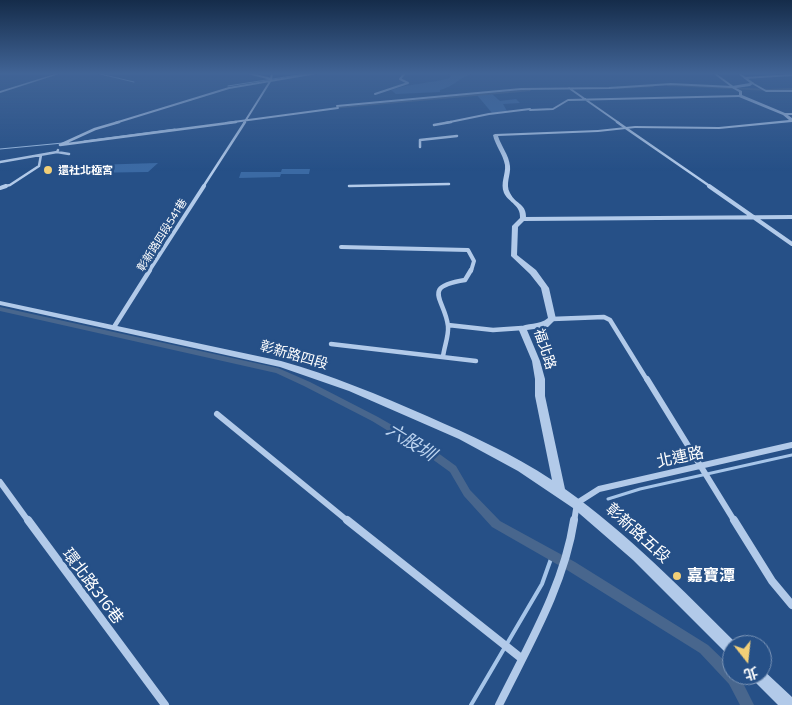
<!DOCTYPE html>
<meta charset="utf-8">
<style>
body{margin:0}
#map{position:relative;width:792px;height:705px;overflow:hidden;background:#265087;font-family:Commissioner,"Noto Sans TC",sans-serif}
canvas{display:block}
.north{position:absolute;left:722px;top:635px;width:50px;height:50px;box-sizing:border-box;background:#265087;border:1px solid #7d96b7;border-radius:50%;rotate:164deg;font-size:14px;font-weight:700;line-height:20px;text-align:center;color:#fff}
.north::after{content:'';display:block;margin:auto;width:18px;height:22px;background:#f2cf77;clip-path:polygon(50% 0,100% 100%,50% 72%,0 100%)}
</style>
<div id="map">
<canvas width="792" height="705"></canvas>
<div class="north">北</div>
</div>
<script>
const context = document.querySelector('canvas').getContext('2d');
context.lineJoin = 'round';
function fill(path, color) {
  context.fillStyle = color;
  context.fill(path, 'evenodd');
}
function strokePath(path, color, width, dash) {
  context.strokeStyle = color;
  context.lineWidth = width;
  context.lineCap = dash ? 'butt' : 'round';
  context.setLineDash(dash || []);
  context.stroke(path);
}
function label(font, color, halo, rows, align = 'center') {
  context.font = font + ' Commissioner,"Noto Sans TC",sans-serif';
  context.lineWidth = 5;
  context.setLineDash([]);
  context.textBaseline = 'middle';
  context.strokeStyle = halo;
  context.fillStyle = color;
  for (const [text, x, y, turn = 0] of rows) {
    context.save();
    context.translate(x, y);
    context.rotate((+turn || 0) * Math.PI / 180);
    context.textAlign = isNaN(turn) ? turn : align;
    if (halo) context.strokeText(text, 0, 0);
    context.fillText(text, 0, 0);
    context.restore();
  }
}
const green = new Path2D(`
 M447 73 471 74C459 78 453 87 440 90V92L396 94 391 90C410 83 429 84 449 78L451 76Z
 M492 94 500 101 516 99 520 103 503 104 507 111 492 113 477 95Z
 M158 163 148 172 82 173 92 165Z
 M282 169H310L309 174H281L280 177 239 178 241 172H281Z`);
const streamFar2 = new Path2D(`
 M96 73 134 82
 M228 86 311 73
 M84 141 175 129
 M0 149 63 143`);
const streamFar1 = new Path2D(`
 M608 499 640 489 792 455`);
const stream = new Path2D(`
 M471 705 542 584 552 556`);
const canal = new Path2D(`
 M666 84 770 89 792 88V90L770 91 667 86Z
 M653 85 654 87 617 89 615 88Z
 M530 89 531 91 330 109 328 108Z
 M0 307 278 368 310 382 378 417 427 445 456 466 470 490 500 521 575 562 708 645 732 668V675H739L754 705H740L729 684 700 653 567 570 492 527 464 496 450 472 421 451 372 421 304 386 276 373 0 311Z`);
const pedestrian = new Path2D(`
 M61 168H86`);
const minorFar5 = new Path2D(`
 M248 73 271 79
 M714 73 733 87
 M745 78 792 75
 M271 80 272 73
 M752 83 766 91H792
 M569 88 619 123
 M375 94 408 83 400 79 405 73
 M337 106 521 89 609 88 671 84 733 87
 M530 110 553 109 568 100 740 96
 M784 114H792
 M115 123 229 88 317 73
 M226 123 338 108
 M244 123 271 80
 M445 123 489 114 530 109`);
const minorFar4 = new Path2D(`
 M119 122 95 129 60 145 236 122
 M617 122 711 187
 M434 125 451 122
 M420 147V140L457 136
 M58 150 57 152 69 154
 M0 162 57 152
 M349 186 449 184
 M2 187 10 185 39 166 41 155
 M203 187 245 122`);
const minorFar3 = new Path2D(`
 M709 186 792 244
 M0 188 6 186
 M523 219 792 217
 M341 247 468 250 474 261 471 271
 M149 271 204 186`);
const minorFar2 = new Path2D(`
 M552 319 604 317 610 320 647 380
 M448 325 493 330 522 328
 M114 327 150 270
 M331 344 476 361
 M443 357C444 347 449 336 448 326 445 299 420 287 465 280L471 270`);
const minorFar1 = new Path2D(`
 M647 379 735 522
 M217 414 349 522
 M0 482 29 522
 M574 522 577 503 599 489 792 445`);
const minor = new Path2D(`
 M28 520 165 705
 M347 520 521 658
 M734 520 772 581 792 605
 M499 705C528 646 564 586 574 520`);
const tertiary = new Path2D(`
 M58 73H62L0 93V91Z
 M737 73H740L754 83 750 86 736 88 742 91V95L785 113 792 118V122L719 129 635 128 598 132 498 136C501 146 509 155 510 166 511 175 505 184 510 193 516 205 527 203 526 219L518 227 517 255 536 270 549 288 556 319 548 327 527 330 540 361 545 379V396L565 489C628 534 682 589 737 644L738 645H732V656L727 654 633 560 573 508 518 471 459 439 349 391 280 367 0 305V301L281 361C331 375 379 395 427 416 470 435 513 454 552 480L535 396V379L532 361 518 328C527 322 539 326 548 318L541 288 530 274 511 256 512 226 520 218C521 205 509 203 504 193 500 183 506 174 505 165 503 154 495 145 493 135L495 134 598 130 635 126 719 127 789 120 783 115 739 97V92L732 88V86L750 83Z
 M762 669 792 697V705H778L753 680 750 675H762Z`);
const markers = [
 [48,170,5,"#f2cf77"],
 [677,576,5,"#f2cf77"]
];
const farPoinames = [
 ["還社北極宮",58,170]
];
const farStreetnames = [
 ["彰新路四段541巷",162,235,-58]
];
const streetNames = [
 ["福北路",545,349,72],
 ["彰新路四段",294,355,16]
];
const nearStreetnames = [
 ["北連路",680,457,-12],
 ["彰新路五段",638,533,42],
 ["環北路316巷",93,586,53]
];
const nearPoinames = [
 ["嘉寶潭",687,576]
];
const nearWaternames = [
 ["六股圳",411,442,32]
];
fill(green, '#3b6aa4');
strokePath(streamFar2, '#a6c5e9', 1);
strokePath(streamFar1, '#a6c5e9', 3);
strokePath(stream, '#a6c5e9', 4);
fill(canal, '#48668d');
strokePath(pedestrian, '#b2cae9', 2.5);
strokePath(minorFar5, '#b2cae9', 2);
strokePath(minorFar4, '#b2cae9', 2.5);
strokePath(minorFar3, '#b2cae9', 4);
strokePath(minorFar2, '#b2cae9', 4.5);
strokePath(minorFar1, '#b2cae9', 6);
strokePath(minor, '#b2cae9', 8);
fill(tertiary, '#b2cae9');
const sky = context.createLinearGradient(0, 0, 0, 171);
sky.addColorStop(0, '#152c4a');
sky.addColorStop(0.43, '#416496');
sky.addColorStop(1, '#41649600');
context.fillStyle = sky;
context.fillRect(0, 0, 792, 171);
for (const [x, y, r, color] of markers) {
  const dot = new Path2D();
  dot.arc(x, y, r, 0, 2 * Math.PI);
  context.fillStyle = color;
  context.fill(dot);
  strokePath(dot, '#265087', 2);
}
label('bold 11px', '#fff', '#265087', farPoinames, 'left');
label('11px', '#fff', '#265087', farStreetnames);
label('14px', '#fff', '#265087', streetNames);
label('16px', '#fff', '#265087', nearStreetnames);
label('bold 16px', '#fff', '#265087', nearPoinames, 'left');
label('italic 18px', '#bdd4f0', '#265087', nearWaternames);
</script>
